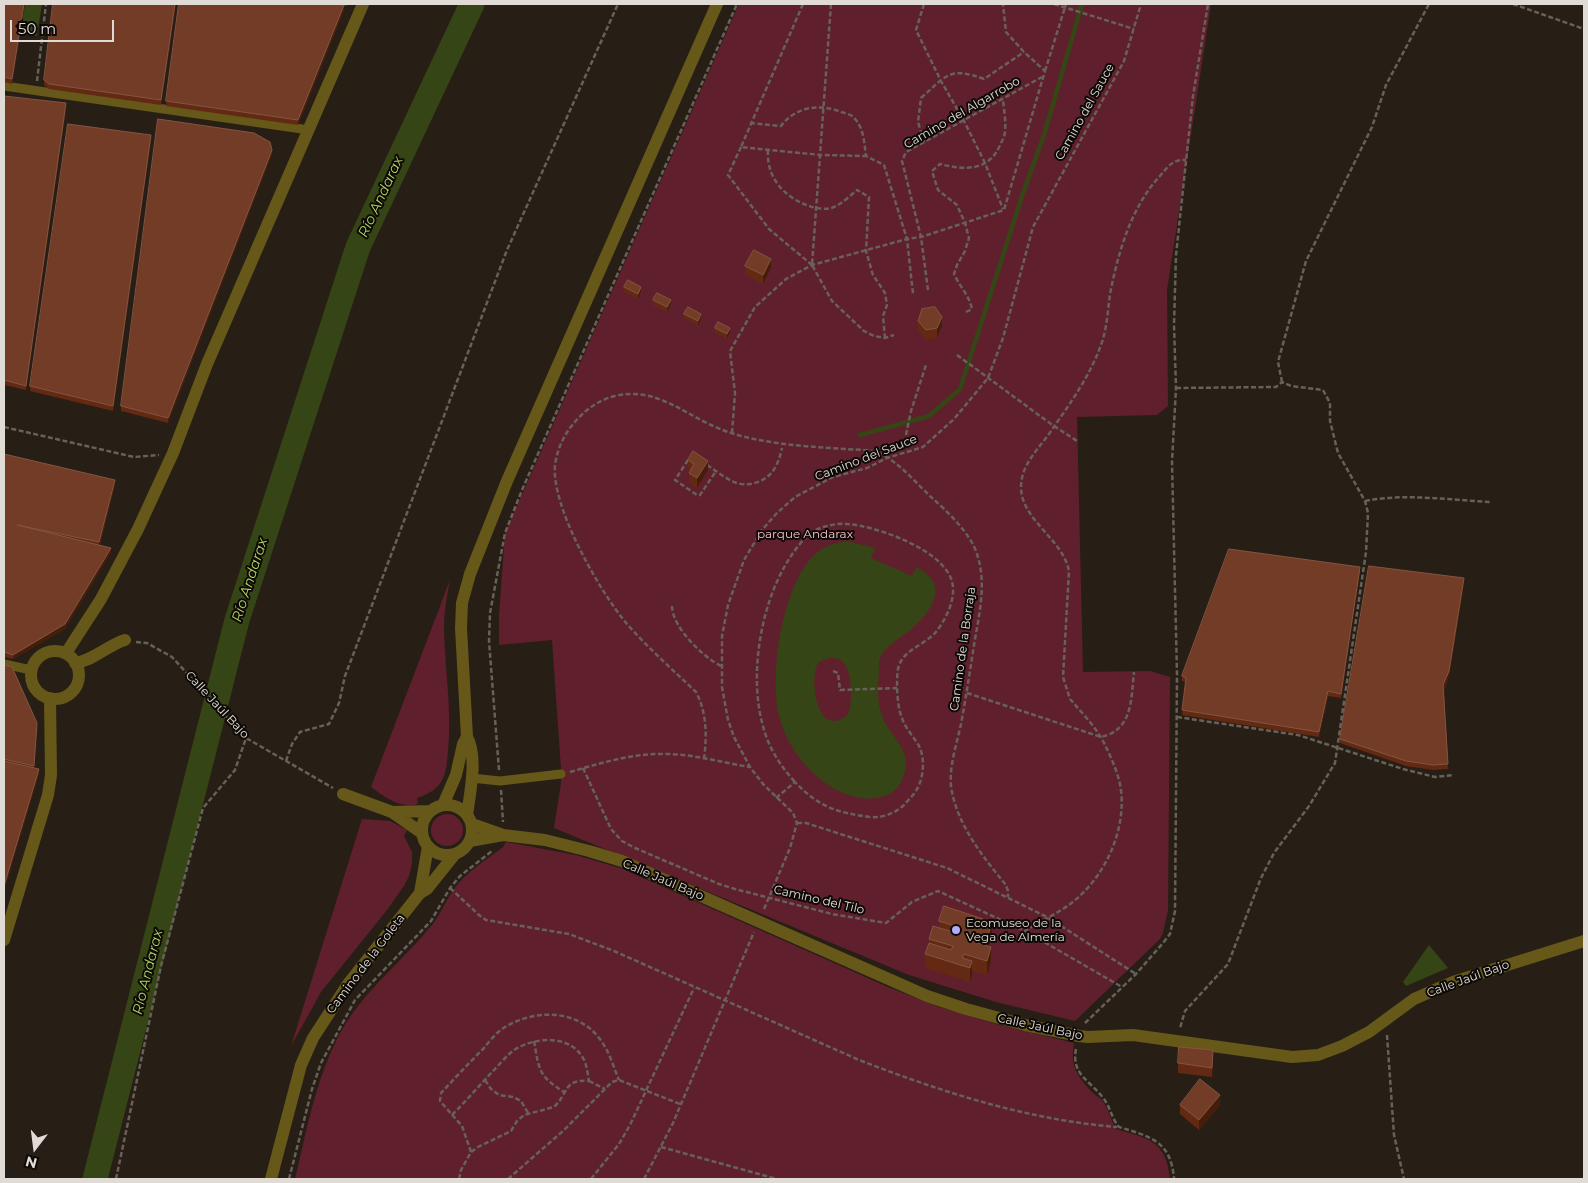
<!DOCTYPE html>
<meta charset="utf-8">
<style>
body{margin:0}
#map{position:relative;width:1588px;height:1183px;overflow:hidden;background:#271f16;font-family:Montserrat,sans-serif}
canvas{display:block}
.frame{position:absolute;inset:0;border:5px solid #e1dbd5;pointer-events:none}
.north{position:absolute;left:10px;top:1123px;width:50px;height:50px;-webkit-text-stroke:4px #0d0906;paint-order:stroke;rotate:195deg;font-size:14px;font-weight:700;line-height:20px;text-align:center;color:#e1dbd5}
.north::after{content:'';display:block;margin:auto;width:18px;height:22px;background:#e1dbd5;clip-path:polygon(50% 0,100% 100%,50% 72%,0 100%)}
.scale{position:absolute;left:10px;top:20px;width:104px;height:22px;box-sizing:border-box;border:2px solid #e1dbd5;border-top:0;padding-left:6px;font-size:15px;line-height:18px;white-space:nowrap;color:#e1dbd5;-webkit-text-stroke:4px #0d0906;paint-order:stroke}
</style>
<div id="map">
<canvas width="1588" height="1183"></canvas>
<div class="frame"></div>
<div class="north">N</div>
<div class="scale">50 m</div>
</div>
<script>
const context = document.querySelector('canvas').getContext('2d');
context.lineJoin = 'round';
function fill(path, color) {
  context.fillStyle = color;
  context.fill(path, 'evenodd');
}
function strokePath(path, color, width, dash) {
  context.strokeStyle = color;
  context.lineWidth = width;
  context.lineCap = dash ? 'butt' : 'round';
  context.setLineDash(dash || []);
  context.stroke(path);
}
function label(font, color, halo, rows, align = 'center') {
  context.font = font + ' Montserrat,sans-serif';
  context.lineWidth = 4;
  context.setLineDash([]);
  context.textBaseline = 'middle';
  context.strokeStyle = halo;
  context.fillStyle = color;
  for (const [text, x, y, turn = 0] of rows) {
    context.save();
    context.translate(x, y);
    context.rotate((+turn || 0) * Math.PI / 180);
    context.textAlign = isNaN(turn) ? turn : align;
    if (halo) context.strokeText(text, 0, 0);
    context.fillText(text, 0, 0);
    context.restore();
  }
}
const green = new Path2D(`
 M739 4H1211L1167 290 1168 406 1157 415 1077 417 1083 672 1150 671 1170 677 1168 910 1163 933 1160 939 1075 1021 996 1002 909 975 554 828 561 783V769L552 640 499 645V615L505 533Z
 M450 580C447 596 444 612 444 629 445 670 452 711 448 751 447 760 447 770 443 778 439 789 428 794 417 798L418 804C400 809 385 797 371 787Z
 M431 830a16 16 0 1 1 32 0a16 16 0 1 1-32 0Z
 M362 819 390 821 407 830 404 836 412 852V864L409 876 404 886 387 910 321 992 291 1046Z
 M506 842 576 855 623 869 888 987 939 1007 1000 1025 1074 1043C1070 1067 1077 1076 1093 1093 1095 1095 1099 1097 1102 1100 1108 1108 1111 1120 1116 1129 1149 1139 1166 1140 1170 1179H295C309 1121 320 1054 358 1006 381 977 409 953 432 925 441 914 446 900 454 889 466 872 486 860 503 847Z`);
const water = new Path2D(`
 M25 4H42L37 36 20 33Z
 M847 541 875 548 871 558 912 576 916 567C952 585 931 613 909 631 901 637 891 643 885 650 882 653 879 659 879 664 879 680 876 697 881 713 888 736 915 750 903 777 901 782 899 786 895 790 885 799 869 800 856 797 820 789 789 753 780 719 768 677 782 579 819 551 827 545 836 543 847 541ZM830 658C836 658 841 659 844 663 852 673 853 703 848 714 816 743 808 674 819 662 822 660 826 659 830 658Z
 M1429 945 1448 968 1406 986 1403 982Z`);
const stream = new Path2D(`
 M860 435 929 416 960 389 1022 196 1044 135 1082 4`);
const river = new Path2D(`
 M95 1179 237 620 358 247 472 4`);
const path = new Path2D(`
 M803 4 741 147 821 155 865 156
 M831 4 812 265 832 301 864 331 874 336 885 338 894 335
 M924 4 916 30 941 81 964 121 985 163 1003 209
 M1054 4 1134 29
 M1513 4 1584 29
 M1045 71 1066 4
 M37 81 46 4
 M750 123 781 126C795 107 819 103 841 112 844 113 849 114 852 116 864 126 864 142 866 156L884 165 907 239 913 294
 M924 142 918 122 921 98C946 76 949 66 984 79L1024 52
 M741 147 728 175 769 229 812 265
 M768 150C766 179 786 199 812 207 817 208 826 210 831 208 838 207 851 195 857 190L869 197 866 251 873 275 885 293 887 305 883 316 885 338
 M928 290 921 237 902 161 906 152 1042 77
 M966 312 972 309C969 295 960 287 954 274L957 265 965 251 969 238 965 223 957 205 938 190 932 171 940 164C963 170 989 172 1000 145 1002 141 1005 136 1005 131 1006 121 1004 110 1003 100
 M957 355 1051 424 1077 441
 M1282 382 1278 362 1306 261 1372 127 1386 85 1429 4
 M1176 388 1276 387 1282 382 1291 386 1323 390 1330 403V421L1338 453 1365 501 1368 513 1366 552 1335 763 1309 806 1274 853 1261 878 1228 964 1185 1011 1180 1028
 M4 427 134 457 159 455
 M732 433 735 393 730 351 755 307 786 279 812 265 907 239 921 237 1004 210 1045 71 1024 52 1006 32 1003 4
 M906 435 911 411 926 365
 M688 460 675 480 697 495H700L716 471
 M707 465C716 471 725 478 734 482 739 484 745 485 750 484 770 481 778 467 782 448
 M1365 501C1404 493 1450 500 1490 502
 M672 606C672 627 703 657 721 666
 M136 642 147 643 172 657 246 738 333 788
 M833 671 838 673 840 690 897 688
 M967 693 1101 737C1133 730 1131 699 1134 672
 M1177 717 1298 735 1403 769 1435 777 1453 775
 M704 759C707 736 707 713 696 692 673 670 648 648 627 624 600 592 551 507 555 465 557 451 562 439 570 428 581 413 597 400 615 396 653 387 679 410 711 425 728 433 746 438 765 441 792 446 818 447 845 449 855 450 869 449 879 453 899 462 915 482 931 497 947 511 971 534 977 554 987 584 979 615 974 645 970 671 966 697 961 724 957 743 949 766 951 786 956 823 982 856 1006 885L1008 891V897
 M286 761 292 744 300 732 329 724 339 703 345 676 507 250 618 4
 M583 768 611 829 622 841 635 848 719 884 735 889 832 914 886 923 912 902 938 891 1025 931C1041 921 1059 913 1074 901 1107 874 1128 826 1120 784 1117 771 1111 757 1105 745 1097 728 1082 713 1070 699L1063 677 1069 571C1063 539 1021 520 1021 487 1021 463 1041 447 1053 428 1072 401 1093 371 1103 339 1107 325 1108 309 1110 294 1118 254 1130 209 1159 177 1168 167 1172 159 1186 160
 M499 770 489 641 490 613 505 533 522 490 737 4
 M570 772C601 763 633 753 666 754 694 754 723 763 750 767
 M501 790 503 822
 M776 798 795 782C819 807 837 813 871 817 884 818 895 813 904 805 908 800 914 795 917 789 924 777 925 758 919 746 914 737 905 728 902 718 897 707 896 681 898 669 902 650 923 646 935 633 945 621 954 603 953 588 952 552 877 526 847 524 839 523 831 525 823 527 806 533 795 549 786 564 760 608 749 677 763 726 768 747 781 767 795 782
 M797 823H806L947 868 1047 917 1136 974
 M450 888 479 915 486 920 569 934 614 951 859 1060C942 1092 1028 1120 1117 1127
 M764 909 790 848 797 823 793 813 763 784 750 767 734 737 728 720 722 687V636L728 605 744 560 762 530 777 513 795 497 833 477 867 468 887 458 923 447 954 419 988 378 1003 338 1033 227 1124 61 1141 4
 M1025 931 1122 987
 M1085 1023 1136 974 1163 943 1170 934 1175 911 1177 675 1172 462 1176 388 1174 325 1176 255 1193 96 1208 4
 M1387 1035 1394 1135 1404 1179
 M534 1041C539 1069 538 1076 564 1092
 M1076 1049C1071 1075 1090 1080 1104 1099 1110 1107 1112 1119 1119 1127 1151 1137 1171 1141 1174 1179
 M485 1080 491 1089 499 1095 513 1097 521 1101 528 1113
 M589 1081 605 1089
 M452 1115C466 1101 479 1086 492 1072 499 1065 506 1056 514 1050 536 1036 573 1034 585 1062 587 1068 588 1075 589 1081 563 1079 569 1093 554 1107L524 1115 517 1121 511 1131 478 1147 471 1152 461 1170 459 1179
 M661 1147 777 1179
 M471 1152 462 1126 440 1101 441 1093C455 1078 469 1063 484 1048 489 1042 495 1034 502 1029 532 1009 576 1008 599 1038 609 1050 613 1066 619 1080
 M116 1179 161 966 203 808 235 770 246 738
 M289 1179 312 1089 321 1063 355 1000 431 921 450 888 460 876 492 851
 M508 1179 563 1131 612 1082 619 1080 680 1104
 M591 1179 619 1144 630 1125 694 988
 M644 1179 673 1123 754 932`);
const lane = new Path2D(`
 M4 86 309 130
 M4 664 31 670
 M471 778 500 781 561 774`);
const street = new Path2D(`
 M31 675a24 24 0 1 1 48 0a24 24 0 1 1-48 0Z
 M64 653 68 650 101 599 138 529 173 453 207 364 363 4
 M75 663C93 661 108 645 125 640
 M343 794 392 812 422 833
 M443 805 456 775 463 744 467 737
 M422 830a25 25 0 1 1 50 0a25 25 0 1 1-50 0Z
 M392 812 430 811
 M467 815C470 793 478 756 467 737L461 628 462 603 470 574 507 481 717 4
 M472 824 503 835 545 840 589 851 622 861 927 996 966 1009 1025 1025 1079 1036 1088 1037 1133 1035 1292 1057 1318 1055 1342 1046 1369 1032 1414 999 1453 982 1584 941
 M470 841 503 835
 M420 893 428 846
 M4 940 48 795 51 775 50 698
 M271 1179 301 1065 313 1038 348 984 420 893 427 889 455 854`);
const wall = new Path2D(`
 M4 4H25L12 84 4 82Z
 M53 4H176L161 105 49 89 44 85Z
 M179 4H347L346 6H344V10L298 125 166 106Z
 M4 96 66 108 26 390 4 385Z
 M151 140 113 411 30 391V386Z
 M272 154 168 423 121 411V406Z
 M745 266 771 268 763 284 745 275Z
 M624 287 641 291 638 299 624 292Z
 M653 300 671 304 667 312 653 305Z
 M684 314 701 319 698 326 684 318Z
 M918 321 942 326 937 338 926 340 918 330Z
 M715 328 730 332 727 339 715 333Z
 M4 454 115 484 100 545 111 552 65 629 13 659 4 657Z
 M688 460 708 470 697 488 689 483V473L690 471 688 469Z
 M1360 572 1341 698 1328 696 1319 737 1182 715 1186 682 1182 681V676Z
 M1464 583 1449 676 1444 690 1448 769 1433 770 1406 766 1340 743V739Z
 M4 665 37 728 34 768 39 774 4 891Z
 M939 921 992 936 989 946 991 961 987 975 972 971V975L970 982 925 968V954L929 943V939L939 928Z
 M1213 1060 1212 1077 1178 1073V1063Z
 M1180 1105H1220L1199 1130 1180 1114Z`);
const shadedWall = new Path2D(`
 M24 4H25L12 84V79Z
 M175 4H176L161 105V100Z
 M344 5V10L298 125V120Z
 M66 103V108L26 390V386Z
 M151 135V140L113 411V406Z
 M272 150V154L168 423V418Z
 M771 259V268L763 284V275Z
 M641 287V291L638 299V294Z
 M671 300V304L667 312V307Z
 M701 314V319L698 326V321Z
 M942 317V326L937 338V328Z
 M730 328V332L727 339V334Z
 M708 461V470L697 488V478Z
 M115 480V484L99 547V542Z
 M111 548V552L65 629 13 659V655Z
 M1360 567V572L1341 698V694Z
 M1464 578V583L1449 676 1443 690V685Z
 M1328 691V696L1319 737V732Z
 M39 769V774L4 891V886Z
 M992 922V936L987 954V939Z
 M991 947V961L987 975V961Z
 M972 961V975L970 982V968Z
 M1213 1050V1060L1212 1077V1068Z
 M1220 1095V1105L1199 1130V1120Z`);
const building = new Path2D(`
 M4 4H24L12 79 4 77Z
 M53 4H175L161 100 49 84 44 80Z
 M179 4H331L344 5 298 120 166 101Z
 M4 96 66 103 26 386 4 380Z
 M158 119 254 133 270 142 272 150 168 418 121 406Z
 M68 124 151 135 113 406 30 386Z
 M754 250 771 259 763 275 745 266Z
 M628 280 641 287 638 294 624 287Z
 M657 293 671 300 667 307 653 300Z
 M688 307 701 314 698 321 684 314Z
 M935 307 942 317 937 328 926 330 918 321 922 309Z
 M718 322 730 328 727 334 715 328Z
 M693 451 708 461 697 478 689 473 694 464 688 460Z
 M4 454 115 480 99 542 17 525 111 548 65 624 13 655 4 652Z
 M1229 549 1360 567 1341 694 1328 691 1319 732 1182 710 1186 678 1182 676Z
 M1369 566 1464 578 1449 671 1443 685 1448 764 1433 765 1406 761 1340 739Z
 M4 665 12 667 37 723 34 766 4 759Z
 M4 761 39 769 4 886Z
 M944 906 992 922 987 939 974 935 972 941 991 947 987 961 964 954 962 958 972 961 970 968 925 954 929 943 951 950 953 946 929 939 933 926 953 932 955 926 939 921Z
 M1179 1047 1213 1050 1212 1068 1178 1063Z
 M1200 1079 1220 1095 1199 1120 1180 1105Z`);
const markers = [
 [956,930,5,"#b3adf9"]
];
const streetNames = [
 ["Camino del Sauce",1085,112,-61],
 ["Camino del Algarrobo",962,113,-30],
 ["Camino del Sauce",866,458,-21],
 ["Camino de la Borraja",963,649,-82],
 ["Calle Jaúl Bajo",217,705,47],
 ["Calle Jaúl Bajo",663,880,23],
 ["Camino del Tilo",819,900,13],
 ["Camino de la Goleta",366,964,-53],
 ["Calle Jaúl Bajo",1468,979,-20],
 ["Calle Jaúl Bajo",1040,1027,12]
];
const parkNames = [
 ["parque Andarax",805,534]
];
const poiNames = [
 ["Ecomuseo de la",966,923],
 ["Vega de Almería",966,937]
];
const waterNames = [
 ["Río Andarax",381,197,-65],
 ["Río Andarax",250,580,-72],
 ["Río Andarax",148,972,-76]
];
fill(green, '#601f2c');
fill(water, '#364515');
strokePath(stream, '#364515', 4.5);
strokePath(river, '#364515', 25);
strokePath(path, '#686159', 2.5, [5, 2.5]);
strokePath(lane, '#665819', 9);
strokePath(street, '#665819', 12);
fill(wall, '#642912');
fill(shadedWall, '#461d0b');
fill(building, '#723c27');
strokePath(building, '#835542', 1);
for (const [x, y, r, color] of markers) {
  const dot = new Path2D();
  dot.arc(x, y, r, 0, 2 * Math.PI);
  context.fillStyle = color;
  context.fill(dot);
  strokePath(dot, '#0d0906', 2);
}
label('12px', '#e1dbd5', '#0d0906', streetNames);
label('12px', '#f7c2c7', '#0d0906', parkNames);
label('12px', '#e1dbd5', '#0d0906', poiNames, 'left');
label('italic 14px', '#afd55d', '#0d0906', waterNames);
</script>
